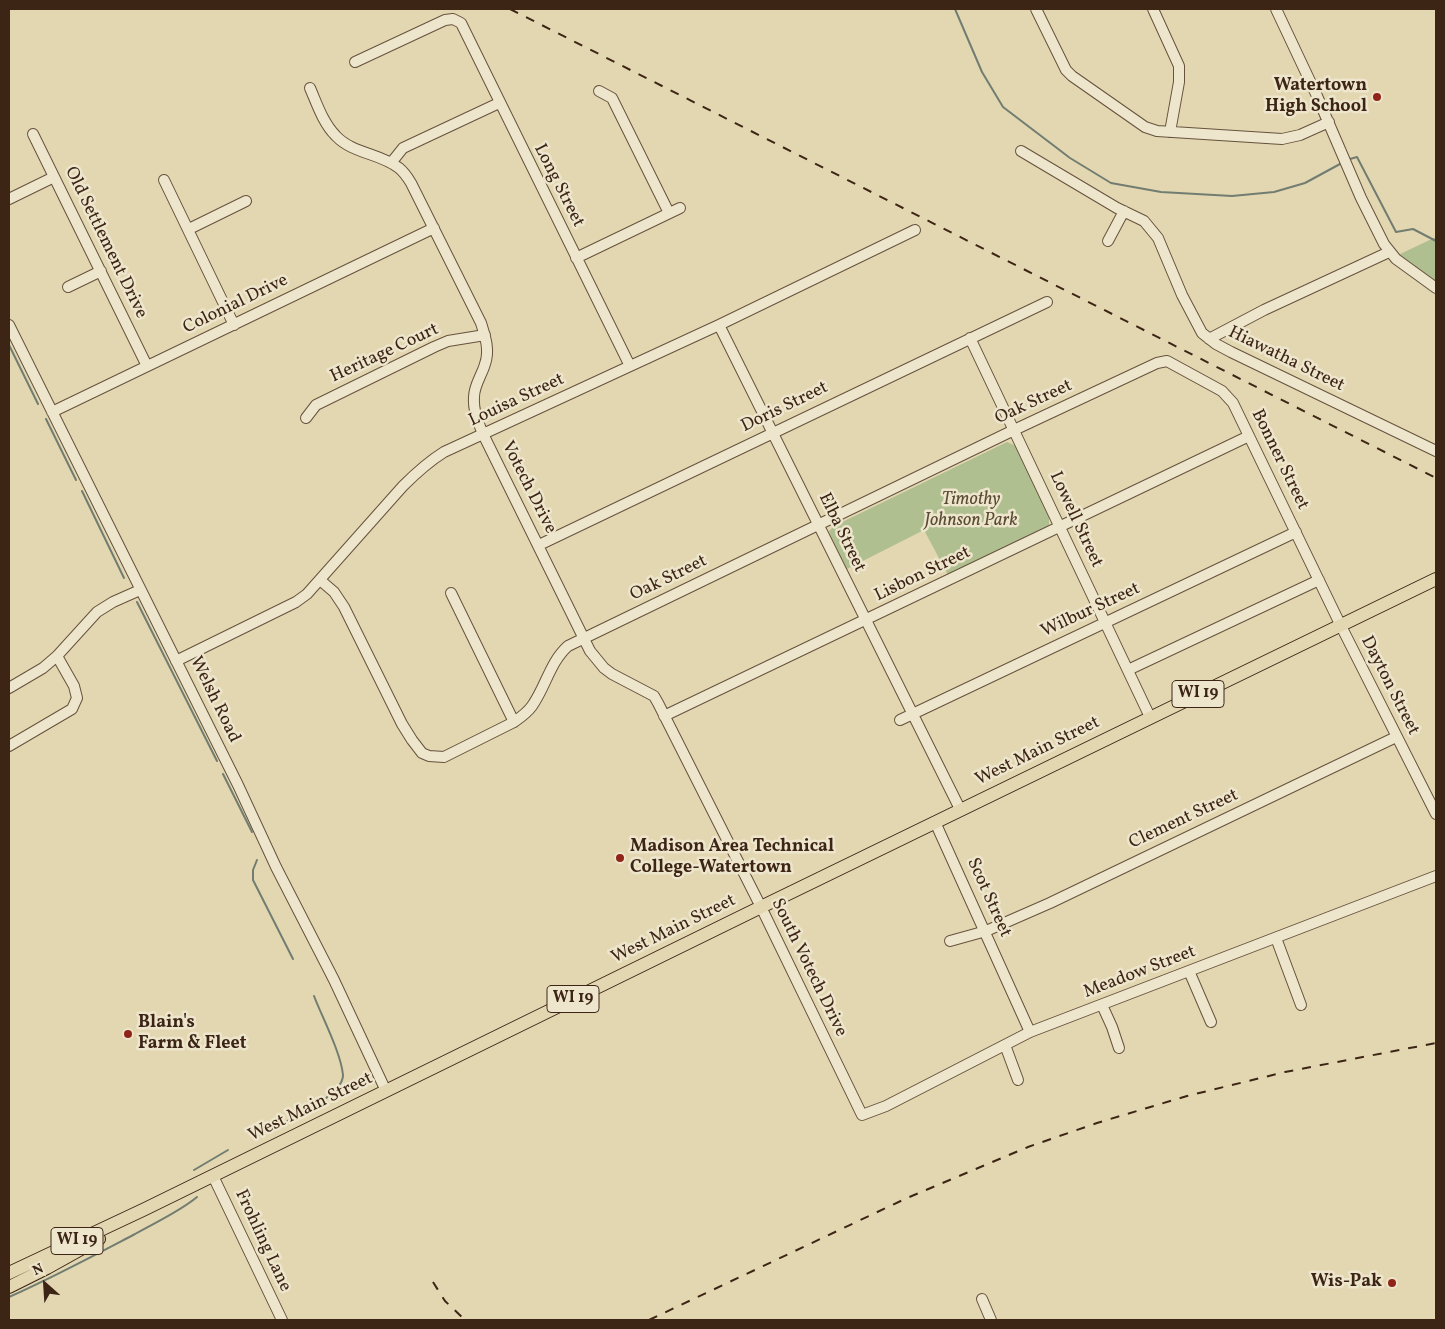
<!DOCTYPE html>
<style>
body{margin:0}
#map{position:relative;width:1445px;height:1329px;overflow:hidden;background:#e3d7b1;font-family:Vollkorn,serif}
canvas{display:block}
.frame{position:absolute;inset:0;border:10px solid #3d2516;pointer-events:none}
.north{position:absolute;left:20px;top:1259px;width:50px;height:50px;-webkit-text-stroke:4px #ede5cc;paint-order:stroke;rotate:334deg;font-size:14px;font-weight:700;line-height:20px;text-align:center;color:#3d2516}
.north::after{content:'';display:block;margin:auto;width:18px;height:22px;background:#3d2516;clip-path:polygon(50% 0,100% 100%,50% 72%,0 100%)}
</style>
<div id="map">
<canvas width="1445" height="1329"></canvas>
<div class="frame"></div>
<div class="north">N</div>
</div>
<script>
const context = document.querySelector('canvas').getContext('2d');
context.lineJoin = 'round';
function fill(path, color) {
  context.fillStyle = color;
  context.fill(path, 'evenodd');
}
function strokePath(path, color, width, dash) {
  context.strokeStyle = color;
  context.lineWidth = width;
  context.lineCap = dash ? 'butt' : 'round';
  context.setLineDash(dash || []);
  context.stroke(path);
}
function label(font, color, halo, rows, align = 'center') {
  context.font = font + ' Vollkorn,serif';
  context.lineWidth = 5;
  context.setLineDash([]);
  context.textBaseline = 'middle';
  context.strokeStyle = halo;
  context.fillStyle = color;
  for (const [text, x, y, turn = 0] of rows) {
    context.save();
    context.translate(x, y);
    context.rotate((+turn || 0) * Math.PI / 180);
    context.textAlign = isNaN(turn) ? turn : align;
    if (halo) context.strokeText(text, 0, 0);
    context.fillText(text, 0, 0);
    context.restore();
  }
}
const green = new Path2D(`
 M1436 237V282L1398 255Z
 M1007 442 1016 446 1049 517V525L1041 531 948 575 924 530 847 569 830 534 829 531 834 526Z`);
const stream = new Path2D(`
 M955 9 982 72 1003 107 1070 158 1111 183 1161 192 1232 196 1274 192 1305 183 1340 164
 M1350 159 1357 157 1396 232 1413 229 1436 241
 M9 345 38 404
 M46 419 76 480
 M82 491 124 578
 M137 602 217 761
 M223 774 252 832
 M257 860 253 870V880L293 959
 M254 1137C272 1128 344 1098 343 1075 341 1053 322 1017 314 996
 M194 1170 228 1150
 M9 1297C52 1278 93 1256 135 1234 156 1222 179 1212 197 1197`);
const minor = new Path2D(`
 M1036 9 1066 70 1072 76 1145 127 1157 131 1282 139 1300 135 1329 122
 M1153 9 1179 66V82L1170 132
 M1276 9 1317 96 1361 198 1384 244 1396 259 1436 288
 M355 62 445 20 453 19 461 23 630 366
 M310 88C317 104 323 123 336 136 353 154 380 153 399 168 404 172 408 178 411 183L481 323C485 336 490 350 485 364 482 375 474 385 474 397 473 410 478 422 483 434L590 651 604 668 612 674 654 696 658 703 761 907 862 1115 886 1106 1030 1032 1436 876
 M599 91 612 98 669 213
 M33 134 147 366
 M1021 151 1117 208 1144 221 1158 238 1182 295 1202 333 1216 344 1231 352 1436 451
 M391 163 403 148 499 103
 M164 180 234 325
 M9 199 54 177
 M189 229 246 201
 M1108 241 1124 211
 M576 258 680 208
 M68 287 101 271
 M9 325 238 785 276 867 334 980 386 1091
 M719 325 960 809
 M970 338 1150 717
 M1209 339 1264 310 1389 252
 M52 412 434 228
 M306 418 316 405 434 347 448 341 485 335
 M539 545 1047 302
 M320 580 334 592 344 607 402 724 412 740 422 753 429 756 444 757 514 722C521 717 527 713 532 706 546 686 550 662 568 646L1014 430 1157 363 1167 361 1222 391 1233 403 1341 626 1436 814
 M451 593 514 722
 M176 661 296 602 307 594 403 486C416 473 428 462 444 452L719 325 915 230
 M1128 670 1319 580
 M9 688 43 668 57 656 97 612 113 602 140 590
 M664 716 1249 436
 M900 720 1296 532
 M9 746 72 709 77 698 74 686 57 656
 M935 822 1030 1032
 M1276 938 1301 1005
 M950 941 986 931 1050 903 1396 737
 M1189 971 1211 1022
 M1102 1005 1112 1027 1119 1048
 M1005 1045 1018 1080
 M213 1176 282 1320
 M982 1299 991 1320`);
const major = new Path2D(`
 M9 1273 145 1209 761 907 1436 579
 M9 1287 47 1268 99 1239`);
const rail = new Path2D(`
 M510 9 1436 478
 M433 1282 445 1301 465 1320
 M649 1320 907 1198 1028 1147 1097 1123 1187 1096 1285 1072 1436 1043`);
const markers = [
 [1377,97,5,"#8f2418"],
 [620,858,5,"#8f2418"],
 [128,1034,5,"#8f2418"],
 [1392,1283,5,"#8f2418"]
];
const shields = [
 [1198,694,52],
 [573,999,52],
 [77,1241,52]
];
const shieldNames = [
 ["WI 19",1198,694],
 ["WI 19",573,999],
 ["WI 19",77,1241]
];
const poiNames = [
 ["Watertown",1367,87],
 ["High School",1367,108],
 ["Madison Area Technical",630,848,"left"],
 ["College-Watertown",630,869,"left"],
 ["Blain's",138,1024,"left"],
 ["Farm & Fleet",138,1045,"left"],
 ["Wis-Pak",1382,1283]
];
const streetNames = [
 ["Long Street",558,186,63],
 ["Old Settlement Drive",105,243,64],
 ["Colonial Drive",236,305,-26],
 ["Heritage Court",385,354,-25],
 ["Hiawatha Street",1286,360,26],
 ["Louisa Street",517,401,-25],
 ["Oak Street",1034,403,-25],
 ["Doris Street",785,408,-26],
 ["Bonner Street",1279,460,64],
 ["Votech Drive",528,488,63],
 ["Lowell Street",1075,520,65],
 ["Elba Street",841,533,64],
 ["Lisbon Street",923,575,-26],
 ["Oak Street",669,579,-26],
 ["Wilbur Street",1091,611,-25],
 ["Dayton Street",1389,686,63],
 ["Welsh Road",214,700,64],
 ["West Main Street",1038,752,-26],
 ["Clement Street",1184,820,-25],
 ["Scot Street",988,898,66],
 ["West Main Street",674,930,-26],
 ["South Votech Drive",808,968,64],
 ["Meadow Street",1140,973,-21],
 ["West Main Street",311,1108,-26],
 ["Frohling Lane",262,1241,65]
];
const parkNames = [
 ["Timothy",971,501],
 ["Johnson Park",971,522]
];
fill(green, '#b0bf8f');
strokePath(stream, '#727d72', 2);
strokePath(minor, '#66523d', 12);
strokePath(major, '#3d2516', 14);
strokePath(minor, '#ede5cc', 10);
strokePath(major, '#e3d7b1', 12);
strokePath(rail, '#3d2516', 2, [9, 9]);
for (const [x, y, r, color] of markers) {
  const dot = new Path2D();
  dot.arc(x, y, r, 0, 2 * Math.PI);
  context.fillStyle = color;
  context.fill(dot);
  strokePath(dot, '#ede5cc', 2);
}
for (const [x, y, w] of shields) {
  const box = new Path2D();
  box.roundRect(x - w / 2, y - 13.5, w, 27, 4);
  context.fillStyle = '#ede5cc';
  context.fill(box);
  strokePath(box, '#3d2516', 1);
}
label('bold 16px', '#3d2516', null, shieldNames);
label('bold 18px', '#3d2516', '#ede5cc', poiNames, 'right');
label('18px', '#3d2516', '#ede5cc', streetNames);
label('italic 18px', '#5a4c34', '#ede5cc', parkNames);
</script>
